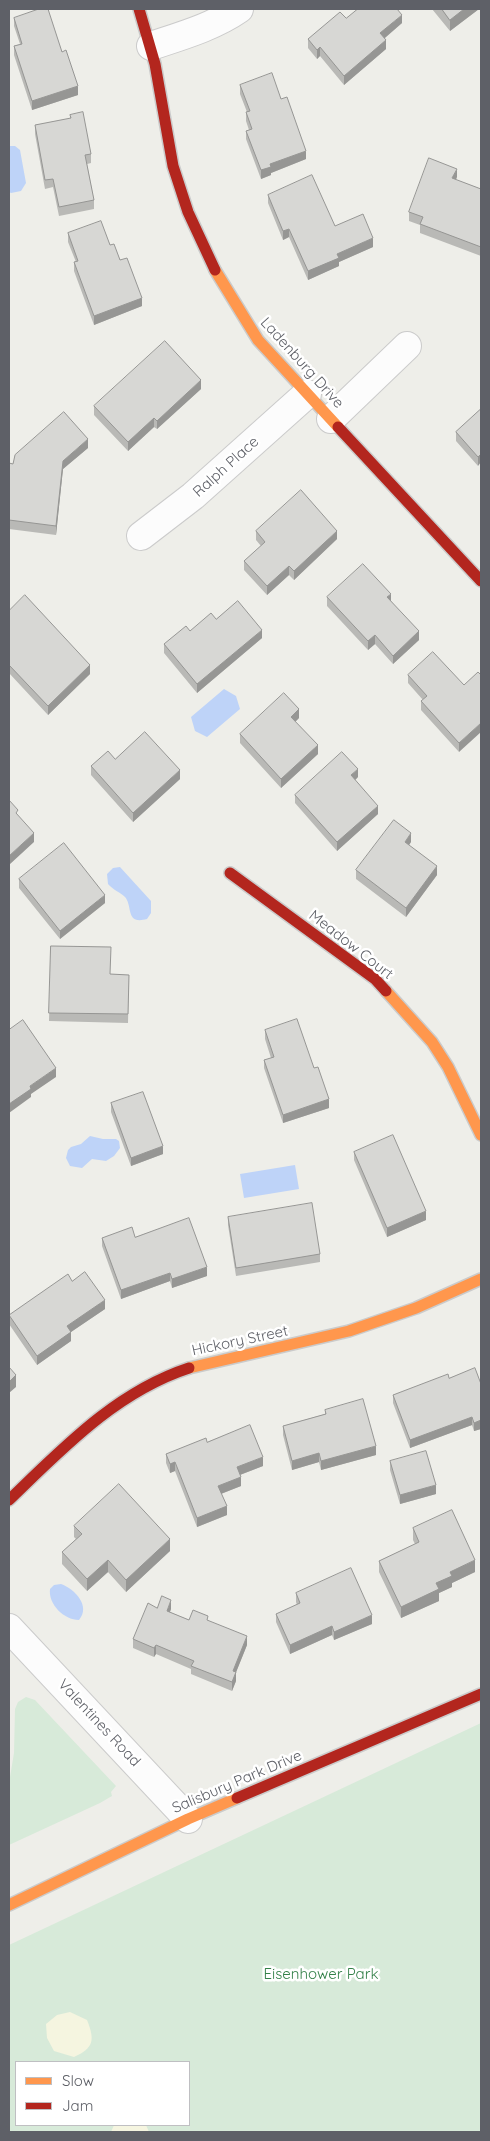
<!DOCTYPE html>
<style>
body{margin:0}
#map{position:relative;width:490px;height:2141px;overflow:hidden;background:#eeeee9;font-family:Quicksand,sans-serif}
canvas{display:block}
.frame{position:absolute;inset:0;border:10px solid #5e6067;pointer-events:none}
.legend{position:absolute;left:15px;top:2061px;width:175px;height:65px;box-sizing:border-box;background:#fff;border:1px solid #bfbfc2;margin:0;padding:6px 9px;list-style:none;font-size:15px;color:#5e6067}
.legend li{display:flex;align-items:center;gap:10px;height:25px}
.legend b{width:25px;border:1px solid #bfbfc2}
</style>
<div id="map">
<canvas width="490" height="2141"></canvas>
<div class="frame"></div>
<ul class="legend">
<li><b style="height:6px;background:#ff974d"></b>Slow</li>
<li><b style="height:6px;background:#b3261e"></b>Jam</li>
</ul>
</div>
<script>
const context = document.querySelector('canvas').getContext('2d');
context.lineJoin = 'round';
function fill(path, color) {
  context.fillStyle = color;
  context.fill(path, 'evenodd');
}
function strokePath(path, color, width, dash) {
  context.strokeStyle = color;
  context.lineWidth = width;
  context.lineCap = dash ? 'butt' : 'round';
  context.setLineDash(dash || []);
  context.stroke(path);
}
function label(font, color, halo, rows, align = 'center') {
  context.font = font + ' Quicksand,sans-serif';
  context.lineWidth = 5;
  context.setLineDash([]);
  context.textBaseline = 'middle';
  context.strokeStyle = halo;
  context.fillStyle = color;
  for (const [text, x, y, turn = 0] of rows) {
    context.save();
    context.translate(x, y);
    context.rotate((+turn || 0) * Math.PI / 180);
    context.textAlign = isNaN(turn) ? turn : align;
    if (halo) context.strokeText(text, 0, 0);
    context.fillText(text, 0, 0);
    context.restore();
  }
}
const green = new Path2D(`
 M26 1697 35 1700 116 1786 111 1792 112 1796 100 1803 9 1845V1783L14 1753 15 1709 18 1702Z
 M481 1723V2132H9V1945ZM16 2062H189V2125H16Z`);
const sand = new Path2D(`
 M70 2012 87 2020C95 2040 94 2048 74 2057L54 2051 47 2038 46 2024 57 2015Z
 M114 2125H146L149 2132H111Z`);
const water = new Path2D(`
 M9 146H15L20 150 26 183 21 191 11 193 9 192Z
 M224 689 236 696 240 709 207 737 195 731 191 717Z
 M120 867 151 901V913L147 919C125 925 133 906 125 897 120 892 113 890 108 884L107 874 113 868Z
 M90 1136 103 1139H116L119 1141 120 1148 114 1156 106 1161 92 1159 82 1168 70 1166 66 1158 68 1150 71 1147 81 1144Z
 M295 1165 299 1189 244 1198 240 1174Z
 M61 1584C75 1589 91 1606 79 1620 64 1620 48 1604 50 1589L54 1585Z`);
const street = new Path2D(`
 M151 46C181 36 213 27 239 9
 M331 419 407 346
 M141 536 193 496 307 394
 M9 1628 188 1819`);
const slow = new Path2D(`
 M215 270 258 340 338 427
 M386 991 432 1042 448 1067 481 1135
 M189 1368 349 1331 416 1308 481 1279
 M9 1905 188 1819 237 1798`);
const jam = new Path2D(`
 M139 9 155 64 173 166 188 212 215 270
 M338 427 481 581
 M230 873 375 979 386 991
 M9 1500C63 1448 116 1392 189 1368
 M237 1798 481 1694`);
const wall = new Path2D(`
 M432 9H479L450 31Z
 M14 18 62 52 78 95 32 110 14 55V46L20 44 14 26Z
 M346 18 402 23 385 38 386 49 344 85 320 56 317 59 308 48V39Z
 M240 85 281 99 306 159 271 173V175L261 179 246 139V131L249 130 246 121V112H247L240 94Z
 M70 115 91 154V163L87 164 94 200V209L59 216 53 187 45 189 35 134V125L70 119Z
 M457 177 456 180 481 189V256L420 233V225L409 221V212Z
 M268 195 335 226 373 247 339 262V266L308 280 289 237 283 240 268 203Z
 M68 233 110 245 120 260 142 306 94 325 74 271V262H76L68 242Z
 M201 389 157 429 154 427 128 451 94 415V406Z
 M481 409 478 466 456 441V432Z
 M88 448 63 469 56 535 9 529V463L13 464Z
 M256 531 337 539 294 580 289 575 267 595 244 570V561L261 546 256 540Z
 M327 597 391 601 419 640 393 664 375 644 368 650 327 606Z
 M9 611 90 674 48 715 9 673Z
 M216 619 262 638 197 693 164 653V644Z
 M408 675 464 685 459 752 421 710V701L423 700 408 683Z
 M299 718 295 722 318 754 281 788 240 743V734Z
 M115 759 180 779 133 822 91 775V766Z
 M481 761V772L480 770V762Z
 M358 777 355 780 378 814 337 851 295 803V795Z
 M411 842 409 845 437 875 406 917 356 879V870Z
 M19 879 105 903 60 939 19 888Z
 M51 946 110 974 129 975 128 1023 49 1021Z
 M265 1030 314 1068 329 1108 283 1123 264 1068V1060L271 1058 265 1039Z
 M111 1103 163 1154 131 1166 111 1112Z
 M354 1152 426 1220 387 1237 354 1160Z
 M228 1217 320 1254V1262L236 1276 228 1225Z
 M135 1237 207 1276 172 1288 170 1281 121 1299 102 1246V1238Z
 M72 1281 105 1309 71 1332V1341L37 1365 9 1324V1315Z
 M449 1378 481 1384V1429L474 1431 472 1425 410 1448 393 1403V1395Z
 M325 1410 376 1455 321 1470 319 1462 292 1470 283 1435V1426L325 1414Z
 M207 1442 263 1466 240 1475 241 1486 221 1494 227 1515 197 1527 175 1471 170 1473 166 1463V1454Z
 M390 1461 436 1494 400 1504 390 1470Z
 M74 1526 170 1551 126 1592 108 1572 87 1591 62 1564V1552L76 1539 74 1537Z
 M413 1528 475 1572 452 1583V1587L439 1593V1601L401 1618 379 1572V1561L415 1544 413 1540Z
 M296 1593 372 1624 334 1640 332 1635 290 1654 276 1622V1614L297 1605 296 1602Z
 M157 1608 171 1609 170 1612 189 1620 208 1621 247 1645 236 1672V1681L232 1691 191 1674V1669L156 1654 154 1657 133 1648V1639Z`);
const shadedWall = new Path2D(`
 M464 9H479L450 31V20Z
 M402 15V23L380 42V33Z
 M386 40V49L344 85V76Z
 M320 47V56L317 59V50Z
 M78 86V95L32 110V101Z
 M306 151V159L271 173V175L261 179V170L270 164Z
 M457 169V177L452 187V178Z
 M289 229V237L283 240V231Z
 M373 238V247L339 262V266L308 280V271L337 254Z
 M142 298V306L94 325V316Z
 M201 380V389L157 429V421Z
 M154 418V427L128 451V442Z
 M88 439V448L63 469 56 535V526L63 461Z
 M481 454V462L478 466V457Z
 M337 531V539L294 580V571Z
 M289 566V575L267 595V586Z
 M391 594V603L387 597Z
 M262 630V638L197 693V684Z
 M419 631V640L393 664V656Z
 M375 635V644L368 650V641Z
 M90 665V674L48 715V706Z
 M299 709V718L291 726V717Z
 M481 723V732L459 752V743Z
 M318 745V754L281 788V779Z
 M358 769V777L351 784V775Z
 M180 770V779L133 822V813Z
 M378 806V814L337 851V842Z
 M34 833V842L9 865V856Z
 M411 833V842L405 851V842Z
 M437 866V875L406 917V908Z
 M105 895V903L60 939V931Z
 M56 1068V1077L31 1094V1097L9 1113V1104L30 1086Z
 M329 1099V1108L283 1123V1115Z
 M163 1146V1154L131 1166V1158Z
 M426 1211V1220L387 1237V1228Z
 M207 1267V1276L172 1288V1279Z
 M170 1273V1281L121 1299V1290Z
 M105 1300V1309L71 1332V1341L37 1365V1356L67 1326Z
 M16 1375V1387L9 1393V1382Z
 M472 1417V1425L410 1448V1440Z
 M481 1420V1429L474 1431V1423Z
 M376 1446V1455L321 1470V1461Z
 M319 1453V1462L292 1470V1461Z
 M263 1457V1466L237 1476V1467Z
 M175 1462V1471L170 1473V1464Z
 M241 1477V1486L218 1495V1486Z
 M436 1485V1494L400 1504V1495Z
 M227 1506V1515L197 1527V1518Z
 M170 1539V1551L126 1592V1580Z
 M108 1560V1572L87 1591V1579Z
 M475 1560V1572L452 1583V1587L439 1593V1601L401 1618V1607L436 1583 450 1572Z
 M171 1600V1609L167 1619V1611Z
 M372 1615V1624L334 1640V1632Z
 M332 1626V1635L290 1654V1645Z
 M247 1636V1645L233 1680V1671Z
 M156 1645V1654L154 1657V1648Z
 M236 1672V1681L232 1691V1682Z`);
const building = new Path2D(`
 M39 9H48L62 52 66 50 78 86 32 101 14 46 22 44 14 18Z
 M358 9H397L402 15 380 33 386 40 344 76 320 47 317 50 308 39 340 12 346 18Z
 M442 9H464L450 20Z
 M272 73 281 99 287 97 306 151 270 164 271 167 261 170 246 131 252 129 246 112 250 111 240 85Z
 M83 112 91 154 85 155 94 200 59 207 53 179 45 180 35 125 71 118 70 115Z
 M429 158 457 169 452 178 481 189V247L420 224 423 217 409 212Z
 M312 175 335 226 363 214 373 238 337 254 339 258 308 271 289 229 283 231 268 195Z
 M101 221 110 245 114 244 120 260 127 258 142 298 94 316 74 262 78 261 68 233Z
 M165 341 201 380 157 421 154 418 128 442 94 406Z
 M481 409V454L478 457 456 432Z
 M64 412 88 439 63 461 56 526 9 520V463L13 464 15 455Z
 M301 490 337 531 294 571 289 566 267 586 244 561 265 542 256 531Z
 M363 564 391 594 387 597 419 631 393 656 375 635 368 641 327 597Z
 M25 595 90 665 48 706 9 665V611Z
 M238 601 262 630 197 684 164 644 186 626 190 631 211 613 216 619Z
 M433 652 464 685 478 672 481 675V723L459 743 421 701 427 696 408 675Z
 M284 693 299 709 291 717 318 745 281 779 240 734Z
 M145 732 180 770 133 813 91 766 108 751 115 759Z
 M342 752 358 769 351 775 378 806 337 842 295 795Z
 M9 800 18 810 16 813 34 833 9 856Z
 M394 820 411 833 405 842 437 866 406 908 356 870Z
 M64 843 105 895 60 931 19 879Z
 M51 946 111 947 110 974 129 975 128 1014 49 1013Z
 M297 1019 314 1068 318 1067 329 1099 283 1115 264 1060 274 1057 265 1030Z
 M23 1020 56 1068 30 1086 31 1089 9 1104V1030Z
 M143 1092 163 1146 131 1158 111 1103Z
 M393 1135 426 1211 387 1228 354 1152Z
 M312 1203 320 1254 236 1268 228 1217Z
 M189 1218 207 1267 172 1279 170 1273 121 1290 102 1238 132 1227 135 1237Z
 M85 1272 105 1300 67 1326 71 1332 37 1356 9 1315 68 1274 72 1281Z
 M9 1367 16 1375 9 1382Z
 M475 1368 481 1384V1420L474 1423 472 1417 410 1440 393 1395 448 1374 449 1378Z
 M363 1399 376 1446 321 1461 319 1453 292 1461 283 1426 326 1414 325 1410Z
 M250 1425 263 1457 237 1467 241 1477 218 1486 227 1506 197 1518 175 1462 170 1464 166 1454 206 1438 207 1442Z
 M426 1451 436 1485 400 1495 390 1461Z
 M119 1484 170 1539 126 1580 108 1560 87 1579 62 1552 82 1534 74 1526Z
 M452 1510 475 1560 450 1572 452 1576 436 1583 439 1589 401 1607 379 1561 419 1542 413 1528Z
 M351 1568 372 1615 334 1632 332 1626 290 1645 276 1614 300 1603 296 1593Z
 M162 1596 171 1600 167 1611 189 1620 193 1610 208 1616 207 1620 247 1636 233 1671 236 1672 232 1682 191 1666 194 1661 156 1645 154 1648 133 1639 148 1603 157 1608Z`);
const streetNames = [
 ["Ladenburg Drive",302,363,48],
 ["Ralph Place",226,467,-42],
 ["Meadow Court",351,945,38],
 ["Hickory Street",240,1341,-12],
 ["Valentines Road",99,1723,47],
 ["Salisbury Park Drive",237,1782,-23]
];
const parkNames = [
 ["Eisenhower Park",321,1974]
];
fill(green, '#d7ead9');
fill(sand, '#f5f5e0');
fill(water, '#bed3f8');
strokePath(street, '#cbcbcb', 30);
strokePath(slow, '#cbcbcb', 14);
strokePath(jam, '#cbcbcb', 14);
strokePath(street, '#fcfcfc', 28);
strokePath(slow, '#ff974d', 11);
strokePath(jam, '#b3261e', 11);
fill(wall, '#b9b9b6');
fill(shadedWall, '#969694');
fill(building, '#d7d7d4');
strokePath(building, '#969694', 1);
label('15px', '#5e6067', '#fff', streetNames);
label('15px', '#348149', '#fff', parkNames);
</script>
